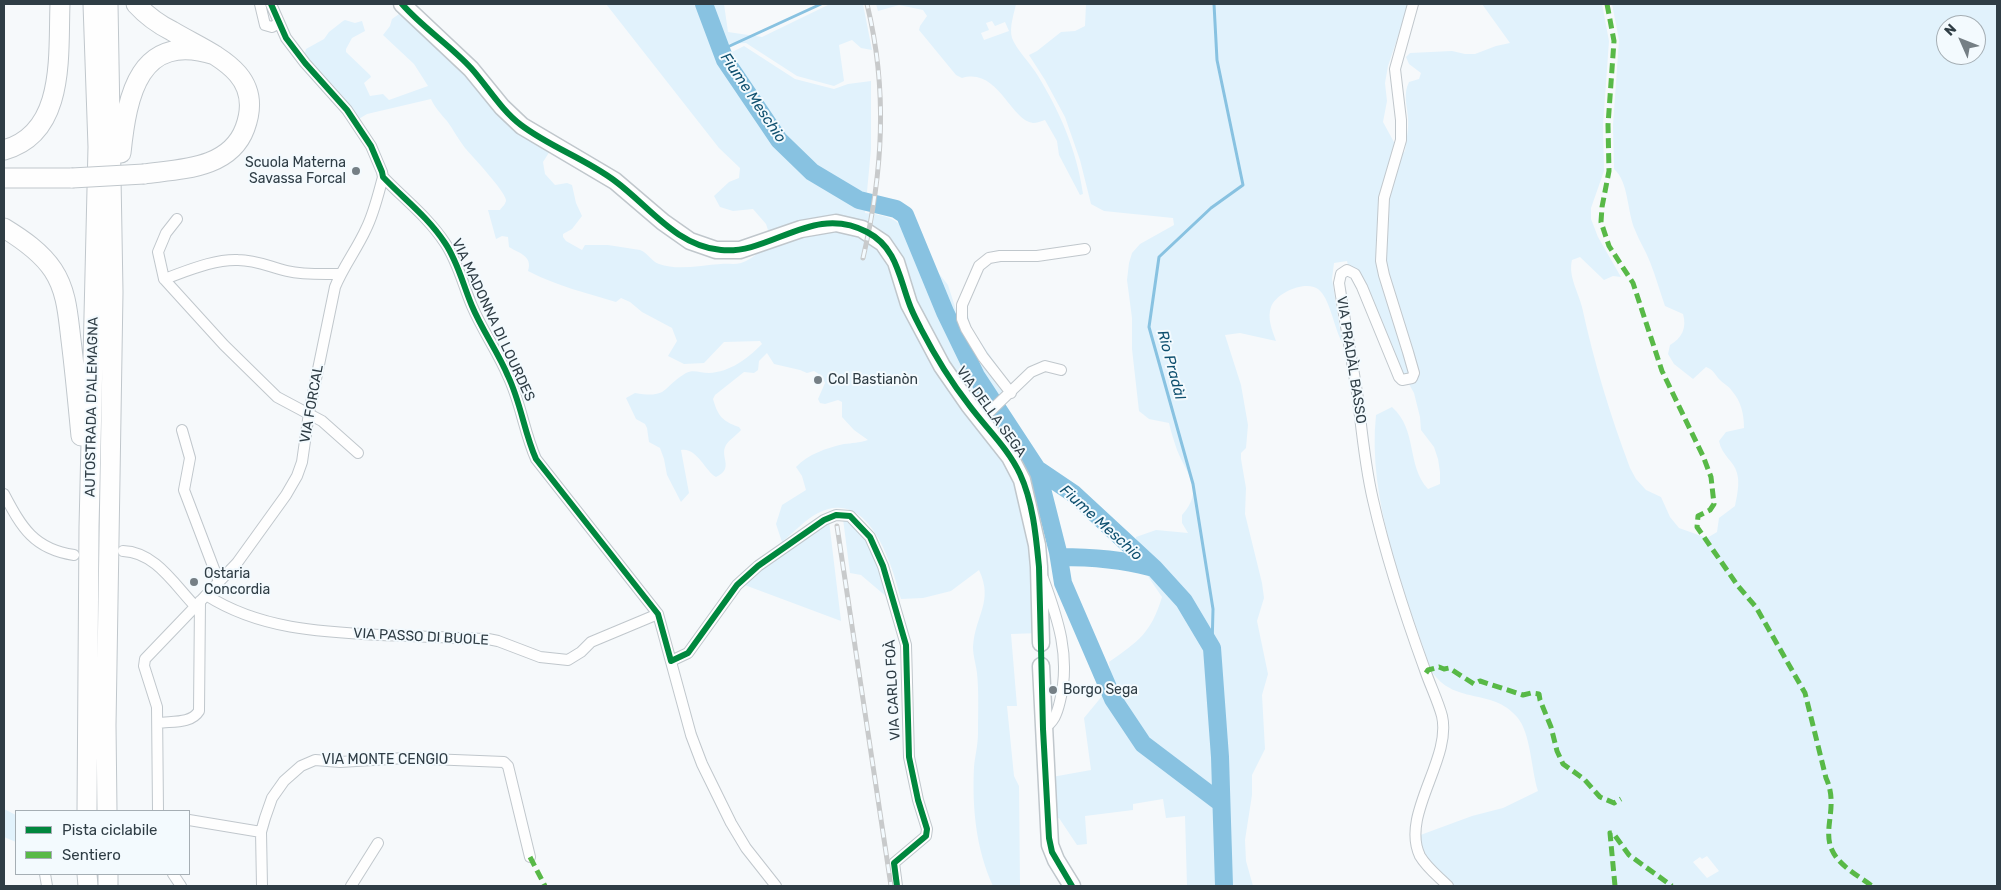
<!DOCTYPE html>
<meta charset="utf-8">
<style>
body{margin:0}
#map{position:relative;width:2001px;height:890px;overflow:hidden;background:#f6f9fb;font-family:Rubik,sans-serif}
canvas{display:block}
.frame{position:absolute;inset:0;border:5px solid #2f3d45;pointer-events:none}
.legend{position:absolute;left:15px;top:810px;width:175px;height:65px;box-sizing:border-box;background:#f3fafe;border:1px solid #a5aeb4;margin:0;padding:6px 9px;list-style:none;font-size:15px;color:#2f3d45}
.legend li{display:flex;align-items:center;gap:10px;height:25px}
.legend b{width:25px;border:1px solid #a5aeb4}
.north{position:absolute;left:1936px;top:15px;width:50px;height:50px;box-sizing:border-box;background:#f3fafe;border:1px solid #a5aeb4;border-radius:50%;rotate:314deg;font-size:14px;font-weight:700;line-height:20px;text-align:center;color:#2f3d45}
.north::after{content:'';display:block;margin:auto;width:18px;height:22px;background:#757f85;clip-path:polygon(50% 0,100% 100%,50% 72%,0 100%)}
</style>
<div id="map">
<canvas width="2001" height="890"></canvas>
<div class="frame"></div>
<ul class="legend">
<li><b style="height:6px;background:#00873e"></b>Pista ciclabile</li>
<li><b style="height:6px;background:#58b947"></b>Sentiero</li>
</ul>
<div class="north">N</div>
</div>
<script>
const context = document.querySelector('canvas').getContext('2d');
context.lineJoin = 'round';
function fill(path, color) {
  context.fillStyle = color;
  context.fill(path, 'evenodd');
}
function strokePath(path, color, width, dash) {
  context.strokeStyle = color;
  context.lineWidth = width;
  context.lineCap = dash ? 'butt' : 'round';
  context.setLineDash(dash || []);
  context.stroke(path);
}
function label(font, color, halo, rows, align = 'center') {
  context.font = font + ' Rubik,sans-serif';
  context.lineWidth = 4;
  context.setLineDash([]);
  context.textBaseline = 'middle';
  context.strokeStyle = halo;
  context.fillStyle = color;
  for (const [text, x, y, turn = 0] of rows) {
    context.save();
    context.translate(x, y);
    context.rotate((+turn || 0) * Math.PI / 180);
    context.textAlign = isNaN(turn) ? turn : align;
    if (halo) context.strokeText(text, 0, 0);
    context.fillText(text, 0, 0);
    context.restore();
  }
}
const green = new Path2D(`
 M606 4H697L722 68 777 147 801 169 807 156 782 134 730 53 744 46 795 79 834 89 848 84 871 81V149L865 213C907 217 905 230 917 265L929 261 948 285 957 313 967 311 971 328 1012 387 978 420 1022 480 1040 633 1011 634 1017 706H1007L1014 776 1019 786 1020 886H993C976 849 972 808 974 767 975 756 978 745 978 733 978 714 979 692 977 673 976 664 973 656 973 647 975 615 994 602 979 570L951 591 923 598 901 599C892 564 869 487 818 513 805 520 794 532 782 542L776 524 782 505 806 490 802 476 796 467C808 454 827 448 844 444 852 443 859 443 868 440L854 430 842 417V402L838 400 825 404 820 403 818 399 825 383 822 376 814 371 807 373 800 370 774 364 767 353 759 361 758 370 754 373 744 372 715 395 713 399C718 416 722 421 739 427L741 430C737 435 730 439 726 445 719 457 735 468 716 477 705 471 697 447 681 450L689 493 681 502 667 475 664 459 660 448 649 442 647 428 645 424 636 419 626 398 635 393C669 399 662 387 686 373 693 369 701 373 709 373 730 372 747 359 762 344L760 341 724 342 704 363 684 364 668 356 677 341 672 328 642 312 630 302 621 298 616 302C587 293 557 286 530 272L528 271C533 256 519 253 509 247L508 237 502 236 496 239 488 210H500C502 207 506 204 506 200 505 191 472 156 465 148 458 139 453 129 447 121 441 114 435 108 431 99L367 114 357 120 337 90 304 56 306 49 324 39 329 32 343 21 345 20 355 23 362 21 365 31 352 38 346 49V52L370 75 371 77 364 83 370 96 383 94 389 100 428 86 414 64 383 35 390 26 392 19 399 14 440 48 550 151 543 162 545 174 555 185 567 183 572 185 576 203 582 216 572 229 563 234V237L566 241 582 250 585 245H608L640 250C648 253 651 261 659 264 678 271 701 265 721 264 727 263 734 265 741 263 753 259 763 249 771 239L766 224 753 209 733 211 720 207 714 196 729 182 739 178 740 168 719 148Z
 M709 4H724L728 32 762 37 830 4H863L872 50 861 48 852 40 839 45 844 81 834 86 797 76 746 43 724 44Z
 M876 4H1016C1014 14 1009 27 1012 38 1016 49 1031 64 1038 76 1060 112 1077 151 1083 194L1080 195 1059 155 1057 141 1045 120C1041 121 1037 123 1033 123 1010 120 998 67 962 78L956 75 919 30 920 26 927 16 923 10 899 5 878 11ZM992 21 995 26 1005 22 1009 31 984 40 981 33 989 30 986 23Z
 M1086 4H1409L1388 66 1385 83 1387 101 1383 122 1395 144 1377 254 1410 376 1403 377 1349 270 1347 261 1334 263 1332 279 1342 342C1334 328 1330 298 1318 289 1305 280 1276 293 1271 307 1267 318 1272 330 1276 341L1240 333 1225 335 1241 385 1248 425 1246 448 1241 453V459L1246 488 1245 514 1262 583 1264 598 1257 621 1268 674 1262 695 1265 749 1252 775V795L1245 840 1246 861 1253 886H1187L1185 816 1166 818 1163 799 1133 804V810L1085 816 1087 844 1077 845 1059 818H1051L1052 777 1091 770 1084 718 1112 684 1109 662C1139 641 1151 633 1162 597L1145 572 1137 570 1136 537 1156 530 1188 533 1182 523V515C1205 490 1187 475 1177 450 1174 441 1171 432 1169 423L1149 419 1139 411 1132 349V318L1127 280 1129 263 1132 253 1140 244 1174 225 1173 218 1104 211 1091 204 1080 160 1065 117 1045 80 1029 55 1037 51 1061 32 1075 31 1085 26Z
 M1482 4H1602L1609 41 1603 125 1604 171 1591 208V219L1598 237 1621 277 1613 276 1604 280 1580 257 1572 260C1568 276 1578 291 1582 307 1594 362 1610 415 1630 468L1636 479 1646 490 1661 497 1670 517 1679 528 1707 538 1717 532 1719 518 1735 506C1737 496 1740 483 1737 473 1734 461 1722 456 1719 441L1726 432 1744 428C1744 414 1741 401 1732 391 1729 386 1724 384 1720 380 1715 375 1714 370 1706 367L1693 379 1674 364 1668 354 1670 345C1682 338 1687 328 1683 314L1665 306C1660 292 1656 277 1650 262 1646 251 1639 241 1635 230 1627 212 1629 182 1614 169L1613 125 1619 40 1612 4H1997V886H1453L1434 872 1415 837 1472 816 1503 808 1538 791C1531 769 1531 733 1517 717 1492 687 1453 706 1431 670 1404 591 1367 499 1376 415L1392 407C1418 430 1406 465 1428 489L1440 484V472L1438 459 1434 447 1421 430 1420 417 1414 393 1409 384 1414 381 1385 261 1387 204 1401 155 1405 151C1406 141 1409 129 1408 118 1407 105 1403 94 1409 82L1419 79 1421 73 1409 64 1406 57 1410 53 1452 51 1465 54H1475L1496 46 1510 43ZM1946 25H1976V55H1946ZM1707 856 1719 871 1707 878 1693 862 1700 857 1702 859Z
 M843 519C866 522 882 577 888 598L861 575 850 573Z
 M829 521 841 621 742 584 759 570Z
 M4 809 16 815V842L4 837Z`);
const stream = new Path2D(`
 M721 50 821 4
 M1212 648 1213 609 1193 484 1149 327 1159 257 1211 208 1243 185 1217 60 1214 4`);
const river = new Path2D(`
 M704 4 725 60 779 140 812 172 859 200 896 209 905 215 945 312 976 376 1037 469 1074 494 1154 568 1184 601 1212 648 1220 757 1224 886
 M1037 469 1058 552 1063 583 1113 699 1143 744 1221 803
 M1059 557C1090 557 1120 559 1150 567`);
const minor = new Path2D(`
 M260 4 265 25 272 27 279 23
 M1413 4 1395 69 1401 120V140L1384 198 1381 261 1384 275 1408 352 1414 373 1412 378 1402 380 1399 377 1362 287 1355 274 1347 270 1341 274 1339 283C1345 322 1352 360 1358 399 1362 433 1365 466 1373 500 1386 557 1405 615 1425 670 1430 685 1438 701 1442 716 1452 759 1400 815 1420 856 1427 868 1438 876 1448 886
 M383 177C404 199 428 217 445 243 458 262 463 285 472 306 482 330 498 352 508 376 521 403 524 432 536 459L658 614 691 735 702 764 731 823 746 848 776 886
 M177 219 166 233 158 252 164 279 224 345 277 397 322 421 358 453
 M164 279C187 271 214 259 238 260 256 260 270 267 287 271 304 275 322 274 340 274
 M1011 393 983 357 966 329 962 319V305L979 266 989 258 1000 256H1037L1085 249
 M981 420 1031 372 1045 366 1061 370
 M182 430 190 458 184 490 219 582
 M4 494C22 528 34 549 74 555
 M123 551C155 552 174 584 195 606
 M206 595C259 629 320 632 381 635 417 636 452 638 488 639L498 641 540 657 568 660 581 652 591 642 658 614
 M671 661 688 653 737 585 758 566 824 520 836 515 850 516 870 537 883 566 906 645 909 757 918 800 927 829 926 836 894 863 897 886
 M158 723C172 721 191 724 199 711L200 601
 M1043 729C1054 722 1057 714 1060 701 1071 657 1058 619 1043 578
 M158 811 157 707 144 666 145 659 237 563 286 495 297 476 302 462 309 413 335 287C343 267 357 249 366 229 374 213 378 195 383 177L382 172 371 146 347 110 305 63 286 38 271 4
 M189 820 261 832
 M45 874 47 886
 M173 874 181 886
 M262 886 261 832 265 818 272 798 284 781 301 766 315 760 340 762 405 758 504 762 508 766 530 857
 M351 886 378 843`);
const primary = new Path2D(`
 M402 4 471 69 502 107 522 126 615 181 663 222 690 241 716 250H740L801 229 836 223 862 229 883 243 896 262 909 304 942 366 969 405 1010 457 1022 480 1037 545 1039 567 1041 643
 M1041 666 1050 845 1056 860 1072 886`);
const motorway = new Path2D(`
 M136 4C146 15 158 24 172 31 210 54 266 71 245 128 230 169 181 169 144 174
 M4 150C66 133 58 55 60 4
 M121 153C127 95 139 31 215 55
 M4 178H72
 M4 228C22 239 41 252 53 270 67 291 68 316 71 340 75 372 78 404 81 436
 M87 811 89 527 98 147 93 4
 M107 811 106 725 113 292 108 4
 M87 874 88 886
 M108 874V886`);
const rail = new Path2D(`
 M863 258C883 172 888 90 867 4
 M837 526 891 886`);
const motorwayBridge = new Path2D(`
 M72 178 144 174`);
const quiet = new Path2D(`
 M1607 4 1614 41 1608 125 1609 171 1602 207 1601 222 1609 246 1633 283 1662 371 1703 456 1711 477 1714 504 1710 510 1698 516 1697 527 1738 586 1756 607 1805 693 1826 778C1839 806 1822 829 1832 850 1839 866 1859 876 1872 886
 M1426 673 1428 670 1439 667 1444 669 1449 668 1474 684 1480 681 1523 695 1531 693 1539 694 1540 700 1551 727 1557 751 1563 764 1584 779 1600 797 1614 803 1621 799
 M530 857 545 886
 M1615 886 1610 833H1613L1629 855 1672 886`);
const cycleway = new Path2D(`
 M271 4 286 38 305 63 347 110 371 146 382 172 383 177C404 199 428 217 445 243 458 262 463 285 472 306 482 330 498 352 508 376 521 403 524 432 536 459L658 614 671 661 688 653 737 585 758 566 824 520 836 515 850 516 870 537 883 566 906 645 909 757 918 800 927 829 926 836 894 863 897 886
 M402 4C423 28 450 45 471 68 488 87 501 110 521 125 550 147 586 159 615 181 649 206 676 246 721 250 771 255 813 203 867 232 896 247 899 276 909 303 912 312 917 321 921 329 935 356 951 382 969 405 986 428 1008 448 1020 474 1033 502 1036 536 1039 567L1043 729 1049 838 1052 852 1072 886`);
const markers = [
 [356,171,5,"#757f85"],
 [818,380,5,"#757f85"],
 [194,582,5,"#757f85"],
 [1053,690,5,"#757f85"]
];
const poiNames = [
 ["Scuola Materna",346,163,"right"],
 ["Savassa Forcal",346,179,"right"],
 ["Col Bastianòn",828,380],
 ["Ostaria",204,574],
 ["Concordia",204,590],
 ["Borgo Sega",1063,690]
];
const streetNames = [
 ["VIA MADONNA DI LOURDES",493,320,65],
 ["VIA PRADÀL BASSO",1351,360,81],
 ["VIA FORCAL",312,404,-80],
 ["AUTOSTRADA D'ALEMAGNA",92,407,-89],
 ["VIA DELLA SEGA",991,412,54],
 ["VIA PASSO DI BUOLE",421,637,3],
 ["VIA CARLO FOÀ",893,690,-93],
 ["VIA MONTE CENGIO",385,760]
];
const waterNames = [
 ["Fiume Meschio",753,98,56],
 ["Rio Pradàl",1171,365,75],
 ["Fiume Meschio",1101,523,42]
];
fill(green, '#e1f2fc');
strokePath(stream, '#88c2e1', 3);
strokePath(river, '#88c2e1', 18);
strokePath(minor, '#c0c7cc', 12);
strokePath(primary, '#c0c7cc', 19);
strokePath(motorway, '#c0c7cc', 21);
strokePath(minor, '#fefefe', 10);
strokePath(primary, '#fefefe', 16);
strokePath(motorway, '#fefefe', 19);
strokePath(rail, '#c8cacb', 5);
strokePath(rail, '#f3fafe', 3, [9]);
strokePath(motorwayBridge, '#c0c7cc', 21, []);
strokePath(motorwayBridge, '#fefefe', 19);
strokePath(quiet, '#58b947', 5, [10, 5]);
strokePath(cycleway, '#00873e', 6);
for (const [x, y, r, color] of markers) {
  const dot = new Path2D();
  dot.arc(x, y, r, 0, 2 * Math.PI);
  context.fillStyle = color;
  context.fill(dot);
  strokePath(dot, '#f3fafe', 2);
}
label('14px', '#2f3d45', '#f3fafe', poiNames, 'left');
label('14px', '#2f3d45', '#f3fafe', streetNames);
label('italic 15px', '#0f506f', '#f3fafe', waterNames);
</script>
